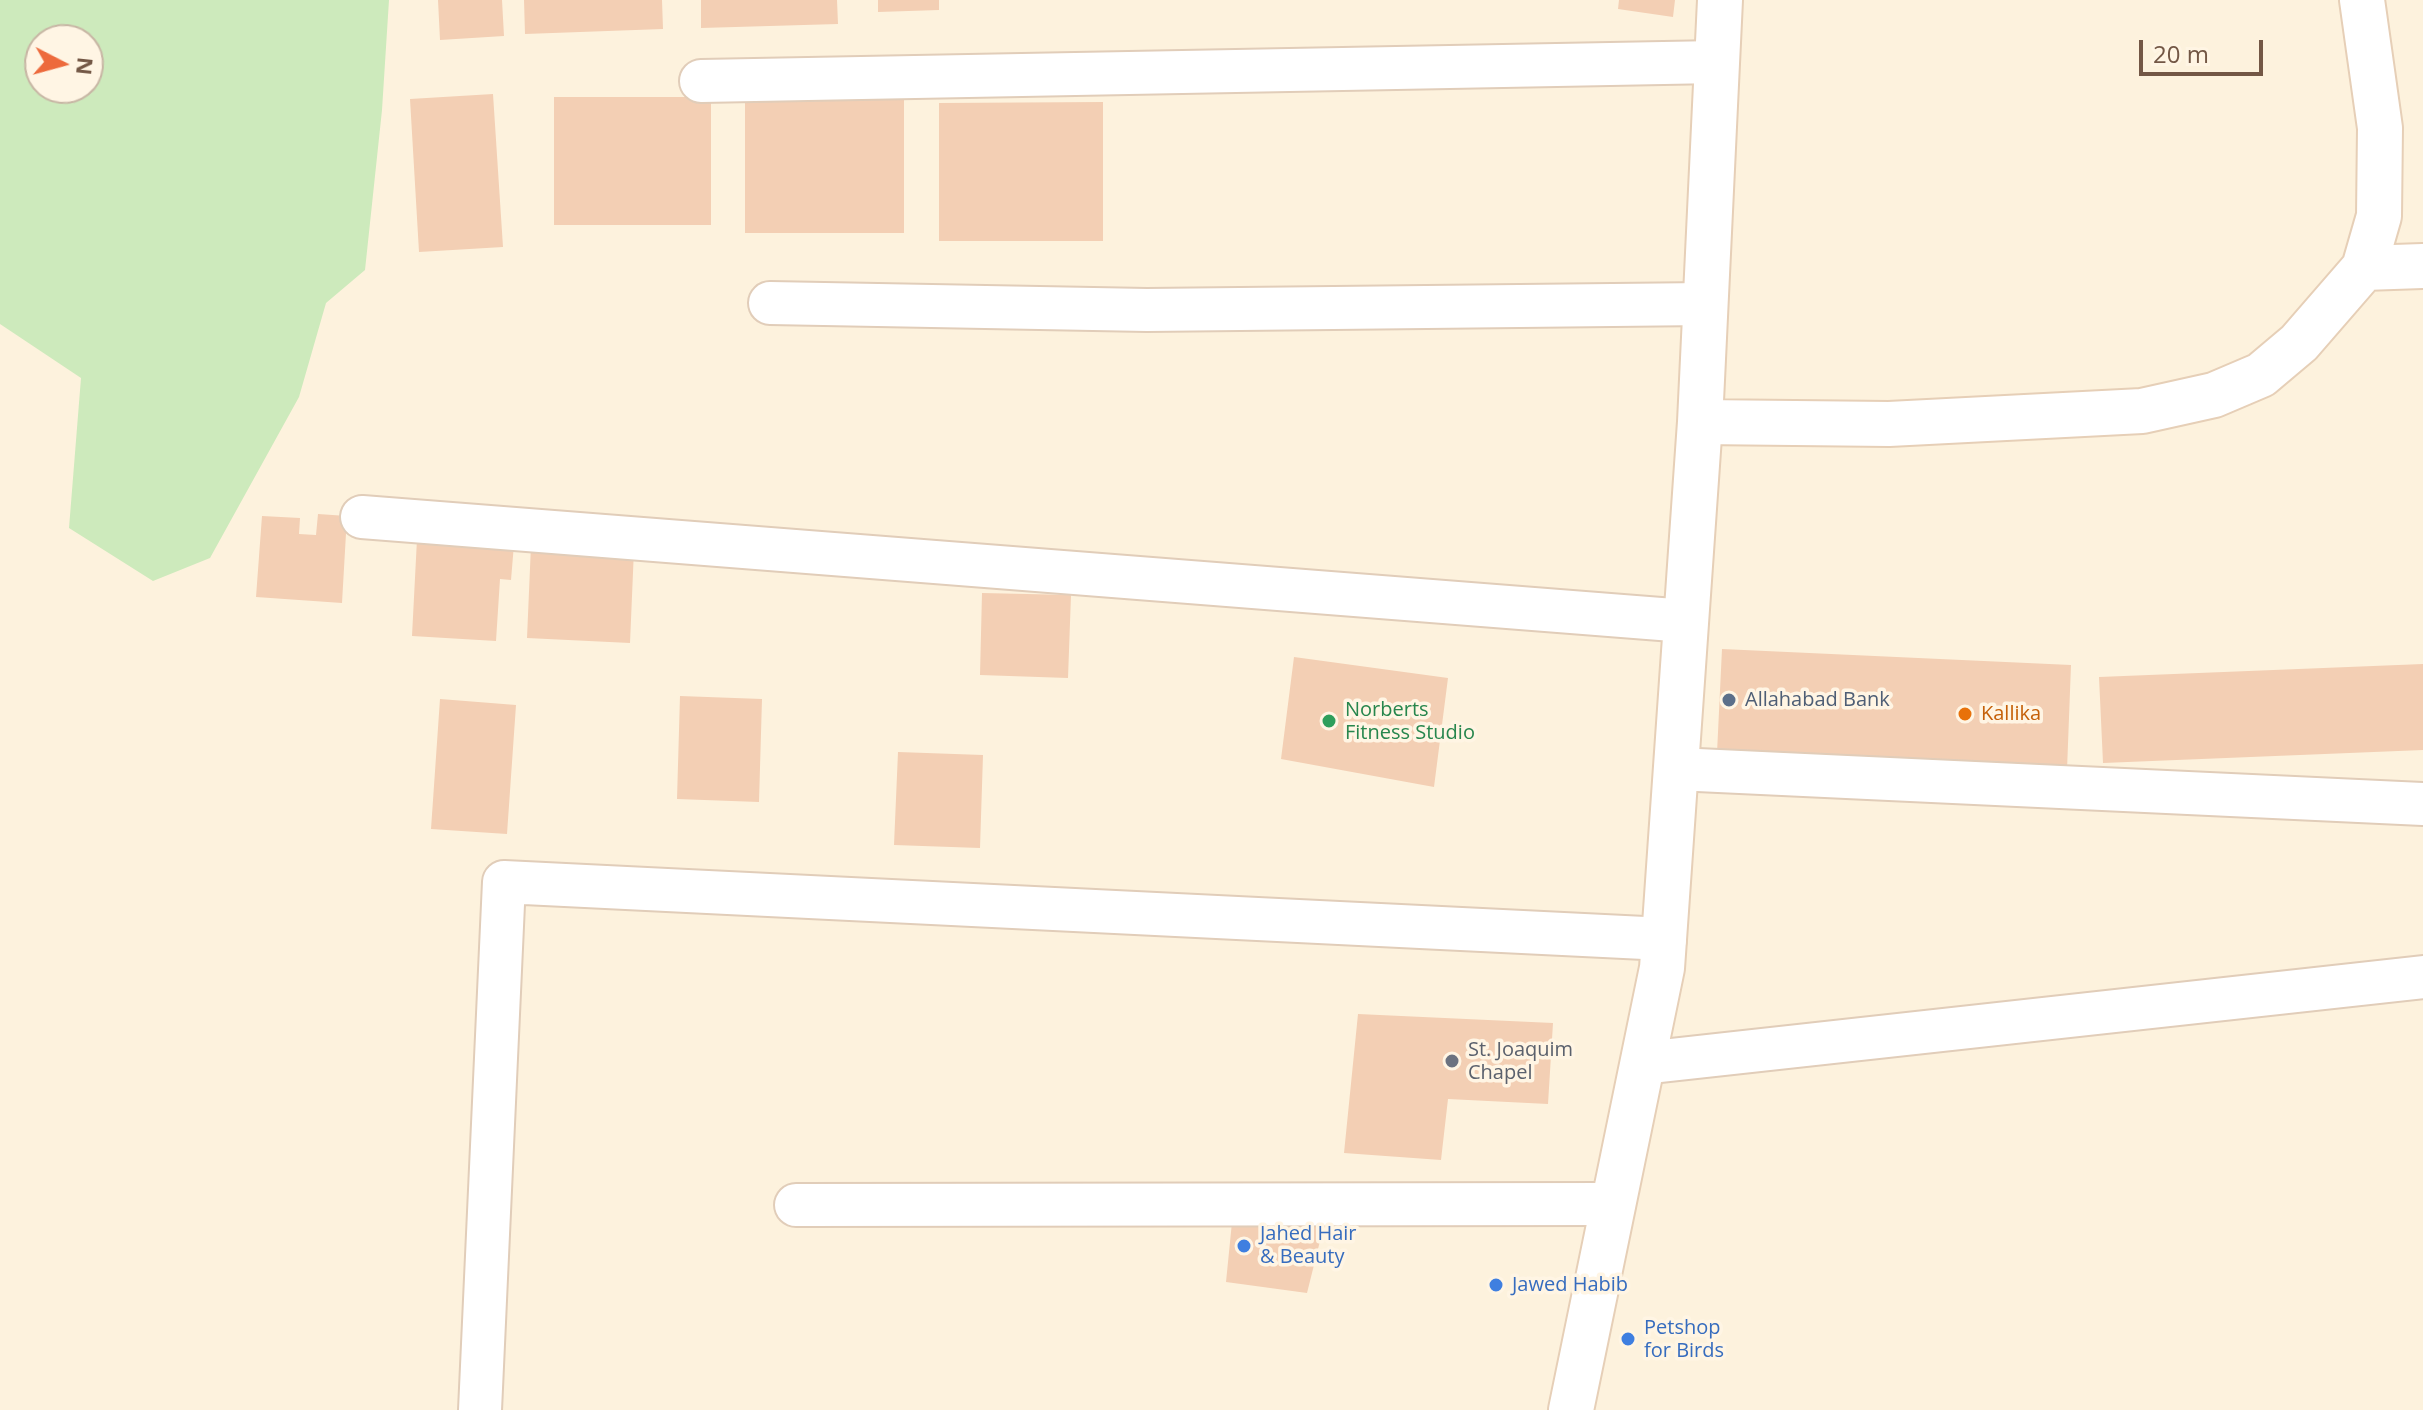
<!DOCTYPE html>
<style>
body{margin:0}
#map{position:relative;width:2423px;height:1410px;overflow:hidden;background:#fdf2dd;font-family:"Open Sans",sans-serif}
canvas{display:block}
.north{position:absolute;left:24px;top:24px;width:80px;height:80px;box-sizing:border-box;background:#fff5e4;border:2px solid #c7b6a4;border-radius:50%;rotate:96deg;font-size:22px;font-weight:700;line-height:32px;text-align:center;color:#735745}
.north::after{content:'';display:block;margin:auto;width:28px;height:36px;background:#ed6a3c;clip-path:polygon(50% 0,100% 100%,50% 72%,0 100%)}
.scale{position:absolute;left:2139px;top:40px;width:124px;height:36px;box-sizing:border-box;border:4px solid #735745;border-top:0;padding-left:10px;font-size:24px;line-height:28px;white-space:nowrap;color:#735745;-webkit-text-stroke:6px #fff5e4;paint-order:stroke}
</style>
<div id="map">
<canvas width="2423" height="1410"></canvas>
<div class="north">N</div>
<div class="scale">20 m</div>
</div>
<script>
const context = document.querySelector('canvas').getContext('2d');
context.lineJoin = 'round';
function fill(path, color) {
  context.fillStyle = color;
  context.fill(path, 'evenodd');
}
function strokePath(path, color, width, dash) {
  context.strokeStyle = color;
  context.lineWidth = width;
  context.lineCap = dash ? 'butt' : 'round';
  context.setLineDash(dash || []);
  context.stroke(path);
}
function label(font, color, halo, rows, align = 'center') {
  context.font = font + ' "Open Sans",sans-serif';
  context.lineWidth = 7;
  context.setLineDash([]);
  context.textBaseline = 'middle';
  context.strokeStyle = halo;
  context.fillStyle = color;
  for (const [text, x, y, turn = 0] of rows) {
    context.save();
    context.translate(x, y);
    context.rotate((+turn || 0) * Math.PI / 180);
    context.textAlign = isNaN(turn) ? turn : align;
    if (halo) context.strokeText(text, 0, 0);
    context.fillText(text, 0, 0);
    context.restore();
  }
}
const green = new Path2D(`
 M0 0H389L382 110 365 270 326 303 299 397 210 558 153 581 69 528 81 378 0 324ZM40 40H88V88H40Z`);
const building = new Path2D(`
 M438 0H502L504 36 440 40Z
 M524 0H662L663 29 525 34Z
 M701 0H837L838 24 701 28Z
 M878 0H939V10L878 12Z
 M1619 0H1675L1673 17 1618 9Z
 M493 94 503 247 419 252 410 99Z
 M554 97H711V225H554Z
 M745 98H904V233H745Z
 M1103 102V241H939V103Z
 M318 514 347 516 342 603 256 597 262 516 300 518 299 534 316 535Z
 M417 539 514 544 511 580 500 579 496 641 412 636Z
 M531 545 634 549 630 643 527 638Z
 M982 593 1071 595 1068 678 980 675Z
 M1722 649 2071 665 2067 770 1717 753Z
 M1294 657 1448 678 1434 787 1281 759Z
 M2423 664V750L2103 763 2099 677Z
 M680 696 762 699 759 802 677 799Z
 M440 699 516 705 507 834 431 829Z
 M898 752 983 755 980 848 894 845Z
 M1358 1014 1553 1023 1548 1104 1448 1099 1441 1160 1344 1153Z
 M1233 1212 1325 1221 1307 1293 1226 1282Z`);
const street = new Path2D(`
 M701 81 1717 62
 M770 303 1147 310 1706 304
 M362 517 1686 621
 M1676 769 2423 804
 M1643 1063 2423 977
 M796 1205 1614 1204
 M480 1410 504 882 1665 939`);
const secondary = new Path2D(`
 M2364 268 2423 266
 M1700 422 1889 424 2142 411 2214 395 2261 375 2299 343 2364 268 2379 216 2380 128 2362 0
 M1571 1410 1662 968 1700 422 1720 0`);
const markers = [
 [1729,700,8,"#5c6f8a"],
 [1965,714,8,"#e8710a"],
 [1329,721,8,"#2e9e5b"],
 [1452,1061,8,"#6b7280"],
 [1244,1246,8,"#3f7fe0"],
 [1496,1285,8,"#3f7fe0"],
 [1628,1339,8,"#3f7fe0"]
];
const serviceNames = [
 ["Allahabad Bank",1745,700]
];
const leisureNames = [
 ["Norberts",1345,710],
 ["Fitness Studio",1345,733]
];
const foodNames = [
 ["Kallika",1981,714]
];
const worshipNames = [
 ["St. Joaquim",1468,1050],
 ["Chapel",1468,1073]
];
const shopNames = [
 ["Jahed Hair",1260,1234],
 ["& Beauty",1260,1257],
 ["Jawed Habib",1512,1285],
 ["Petshop",1644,1328],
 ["for Birds",1644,1351]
];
fill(green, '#cdeabc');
fill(building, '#f3cfb4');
strokePath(street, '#e1cdb9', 46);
strokePath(secondary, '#e6cfb7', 48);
strokePath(street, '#fff', 42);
strokePath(secondary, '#fff', 44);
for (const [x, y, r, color] of markers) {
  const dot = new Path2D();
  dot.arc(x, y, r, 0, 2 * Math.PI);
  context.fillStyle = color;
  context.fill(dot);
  strokePath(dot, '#fff5e4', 3);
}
label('20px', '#4e5e75', '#fff5e4', serviceNames, 'left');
label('20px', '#27864d', '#fff5e4', leisureNames, 'left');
label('20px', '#c56008', '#fff5e4', foodNames, 'left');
label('20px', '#5b616d', '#fff5e4', worshipNames, 'left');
label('20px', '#366cbe', '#fff5e4', shopNames, 'left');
</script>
